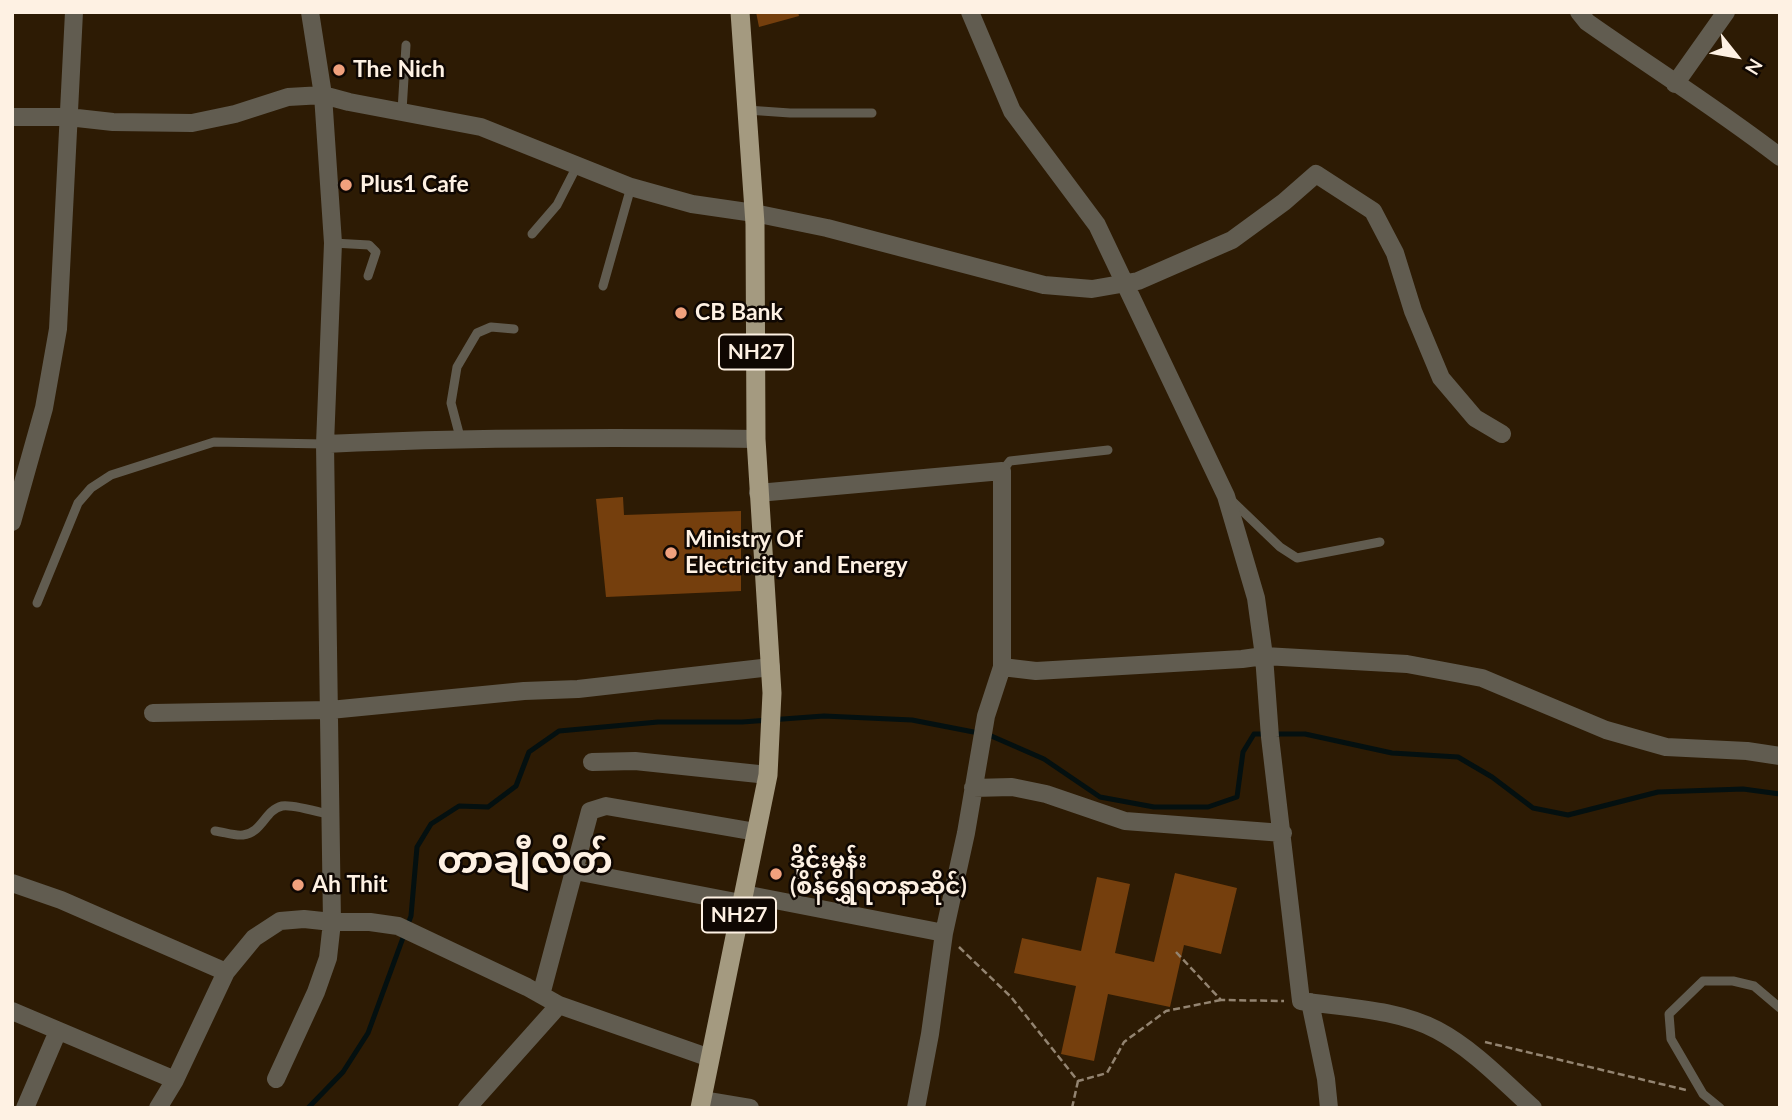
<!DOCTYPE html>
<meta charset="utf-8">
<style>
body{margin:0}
#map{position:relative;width:1792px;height:1120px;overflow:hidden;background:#2d1b04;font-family:Lato,sans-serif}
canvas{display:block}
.frame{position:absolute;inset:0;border:14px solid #fef1e3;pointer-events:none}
.north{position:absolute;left:1701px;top:21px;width:70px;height:70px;-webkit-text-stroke:5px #0f0702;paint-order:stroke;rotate:121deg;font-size:19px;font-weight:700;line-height:28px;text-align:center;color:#fef1e3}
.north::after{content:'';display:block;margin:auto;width:24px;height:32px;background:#fef1e3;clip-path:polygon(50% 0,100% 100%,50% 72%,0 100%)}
</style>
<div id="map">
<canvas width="1792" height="1120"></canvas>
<div class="frame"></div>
<div class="north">N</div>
</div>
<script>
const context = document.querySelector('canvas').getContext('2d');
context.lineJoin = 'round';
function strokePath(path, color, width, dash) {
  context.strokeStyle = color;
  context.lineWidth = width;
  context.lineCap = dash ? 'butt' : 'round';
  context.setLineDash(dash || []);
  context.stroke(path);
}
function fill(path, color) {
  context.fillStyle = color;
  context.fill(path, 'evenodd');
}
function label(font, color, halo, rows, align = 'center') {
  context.font = font + ' Lato,"Noto Sans Myanmar",sans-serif';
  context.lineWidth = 5;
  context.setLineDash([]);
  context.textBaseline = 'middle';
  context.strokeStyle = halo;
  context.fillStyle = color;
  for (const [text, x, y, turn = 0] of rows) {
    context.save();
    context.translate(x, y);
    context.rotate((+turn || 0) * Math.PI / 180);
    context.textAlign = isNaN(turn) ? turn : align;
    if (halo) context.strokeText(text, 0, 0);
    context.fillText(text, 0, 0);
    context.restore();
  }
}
const stream = new Path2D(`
 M308 1108 343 1072 368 1033 411 916 417 847 431 824 459 806 488 807 516 786 529 752 559 731 658 722H742L824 716 912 720 989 735 1044 759 1100 797 1154 807H1208L1237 797 1243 752 1254 734H1305L1392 753 1458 757 1492 777 1533 808 1568 815 1658 792 1743 789 1780 794`);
const building = new Path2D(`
 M756 12H798L799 16 759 27Z
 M623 497 624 515 741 511V591L606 597 596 499Z
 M1175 873 1237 888 1221 954 1184 945 1170 1007 1108 994 1094 1061 1061 1054 1076 986 1014 973 1022 938 1081 951 1097 877 1130 884 1115 953 1154 962Z`);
const path = new Path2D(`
 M959 947 1011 997 1078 1081 1107 1073 1124 1042 1166 1011 1221 1000
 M1176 952 1221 1000 1284 1001
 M1485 1042 1686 1090
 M1072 1108 1078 1081`);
const service = new Path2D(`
 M747 110 790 113H872
 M402 111 406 45
 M532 234 557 205 578 164
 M333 243 369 245 376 252 368 276
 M603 286 631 187
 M460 437 451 403 457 367 477 333 491 327 514 329
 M1002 471 1010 461 1108 450
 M1230 499 1280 547 1297 558 1380 542
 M37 603 78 503 91 488 111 475 214 442 325 444
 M215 831C224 832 234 836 243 835 262 833 265 810 282 806 292 804 319 812 331 815
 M1720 1108 1703 1094 1671 1039 1669 1014 1703 981H1733L1754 986 1780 1008`);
const minor = new Path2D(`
 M970 12 1012 111 1097 225 1226 496 1256 598 1264 656 1407 664 1482 678 1606 730 1666 747 1747 751 1780 756
 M1579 12 1587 22C1651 67 1718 109 1780 157
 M1675 84 1726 12
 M12 117H68L113 122 192 123 235 114 288 97 323 95 349 102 481 127 631 187 692 204 754 213 827 228 1044 285 1092 289 1138 281 1232 240 1284 202 1316 174 1373 211 1395 253 1413 311 1441 378 1475 418 1502 434
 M325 444C469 437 612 437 756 439
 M758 493 1002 471V667L986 716 966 833 944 933 930 1034 916 1108
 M12 522 44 408 58 329 74 12
 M1002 667 1036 671 1242 659 1264 656 1270 737 1301 1001C1346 1008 1397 1009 1437 1030 1473 1049 1503 1081 1533 1108
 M153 713 330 710 524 691 578 689 771 667
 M592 762 635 761 768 775
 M973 788 1012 787 1046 794 1125 821 1283 833
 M575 871 741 903
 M12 883 61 900 226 972 254 938 280 921 304 919 332 922H370L398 926 527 987 559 1005 710 1058
 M744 894 944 933
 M541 995 590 811 606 806 756 832
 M1310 1002 1326 1079 1329 1108
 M12 1011 175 1080
 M276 1079 316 992 328 958 332 922 325 444 333 243 323 95 310 12
 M702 1100 750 1108
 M25 1108 58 1031
 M158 1108 175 1080 226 972
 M467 1108 559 1005`);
const primary = new Path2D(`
 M700 1108 768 775 772 693 756 439 755 224 740 12`);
const markers = [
 [339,70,7,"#f1a17d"],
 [346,185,7,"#f1a17d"],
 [681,313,7,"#f1a17d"],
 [671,553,7,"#f1a17d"],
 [776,874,7,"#f1a17d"],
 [298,885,7,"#f1a17d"]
];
const shields = [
 [756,352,74],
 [739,915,74]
];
const shieldNames = [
 ["NH27",756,352],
 ["NH27",739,915]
];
const poiNames = [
 ["The Nich",353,70],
 ["Plus1 Cafe",360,185],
 ["CB Bank",695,313],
 ["Ministry Of",685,540],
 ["Electricity and Energy",685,566],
 ["ဒိုင်းမွန်း",790,861],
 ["(စိန်ရွှေရတနာဆိုင်)",790,887],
 ["Ah Thit",312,885]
];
const townNames = [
 ["တာချီလိတ်",525,861]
];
strokePath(stream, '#041010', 5);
fill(building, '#753f0d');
strokePath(path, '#938471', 2.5, [7, 3.5]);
strokePath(service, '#615c50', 9);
strokePath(minor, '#615c50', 18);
strokePath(primary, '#a49a80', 19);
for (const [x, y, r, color] of markers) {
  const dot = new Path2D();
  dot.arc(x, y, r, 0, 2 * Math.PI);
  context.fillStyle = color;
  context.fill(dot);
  strokePath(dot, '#0f0702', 2.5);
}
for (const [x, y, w] of shields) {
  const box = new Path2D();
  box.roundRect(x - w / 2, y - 17.5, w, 35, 5);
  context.fillStyle = '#0f0702';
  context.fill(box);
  strokePath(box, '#fef1e3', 2);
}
label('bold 21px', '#fef1e3', null, shieldNames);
label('bold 23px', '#fef1e3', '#0f0702', poiNames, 'left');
label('bold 37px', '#fef1e3', '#0f0702', townNames);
</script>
